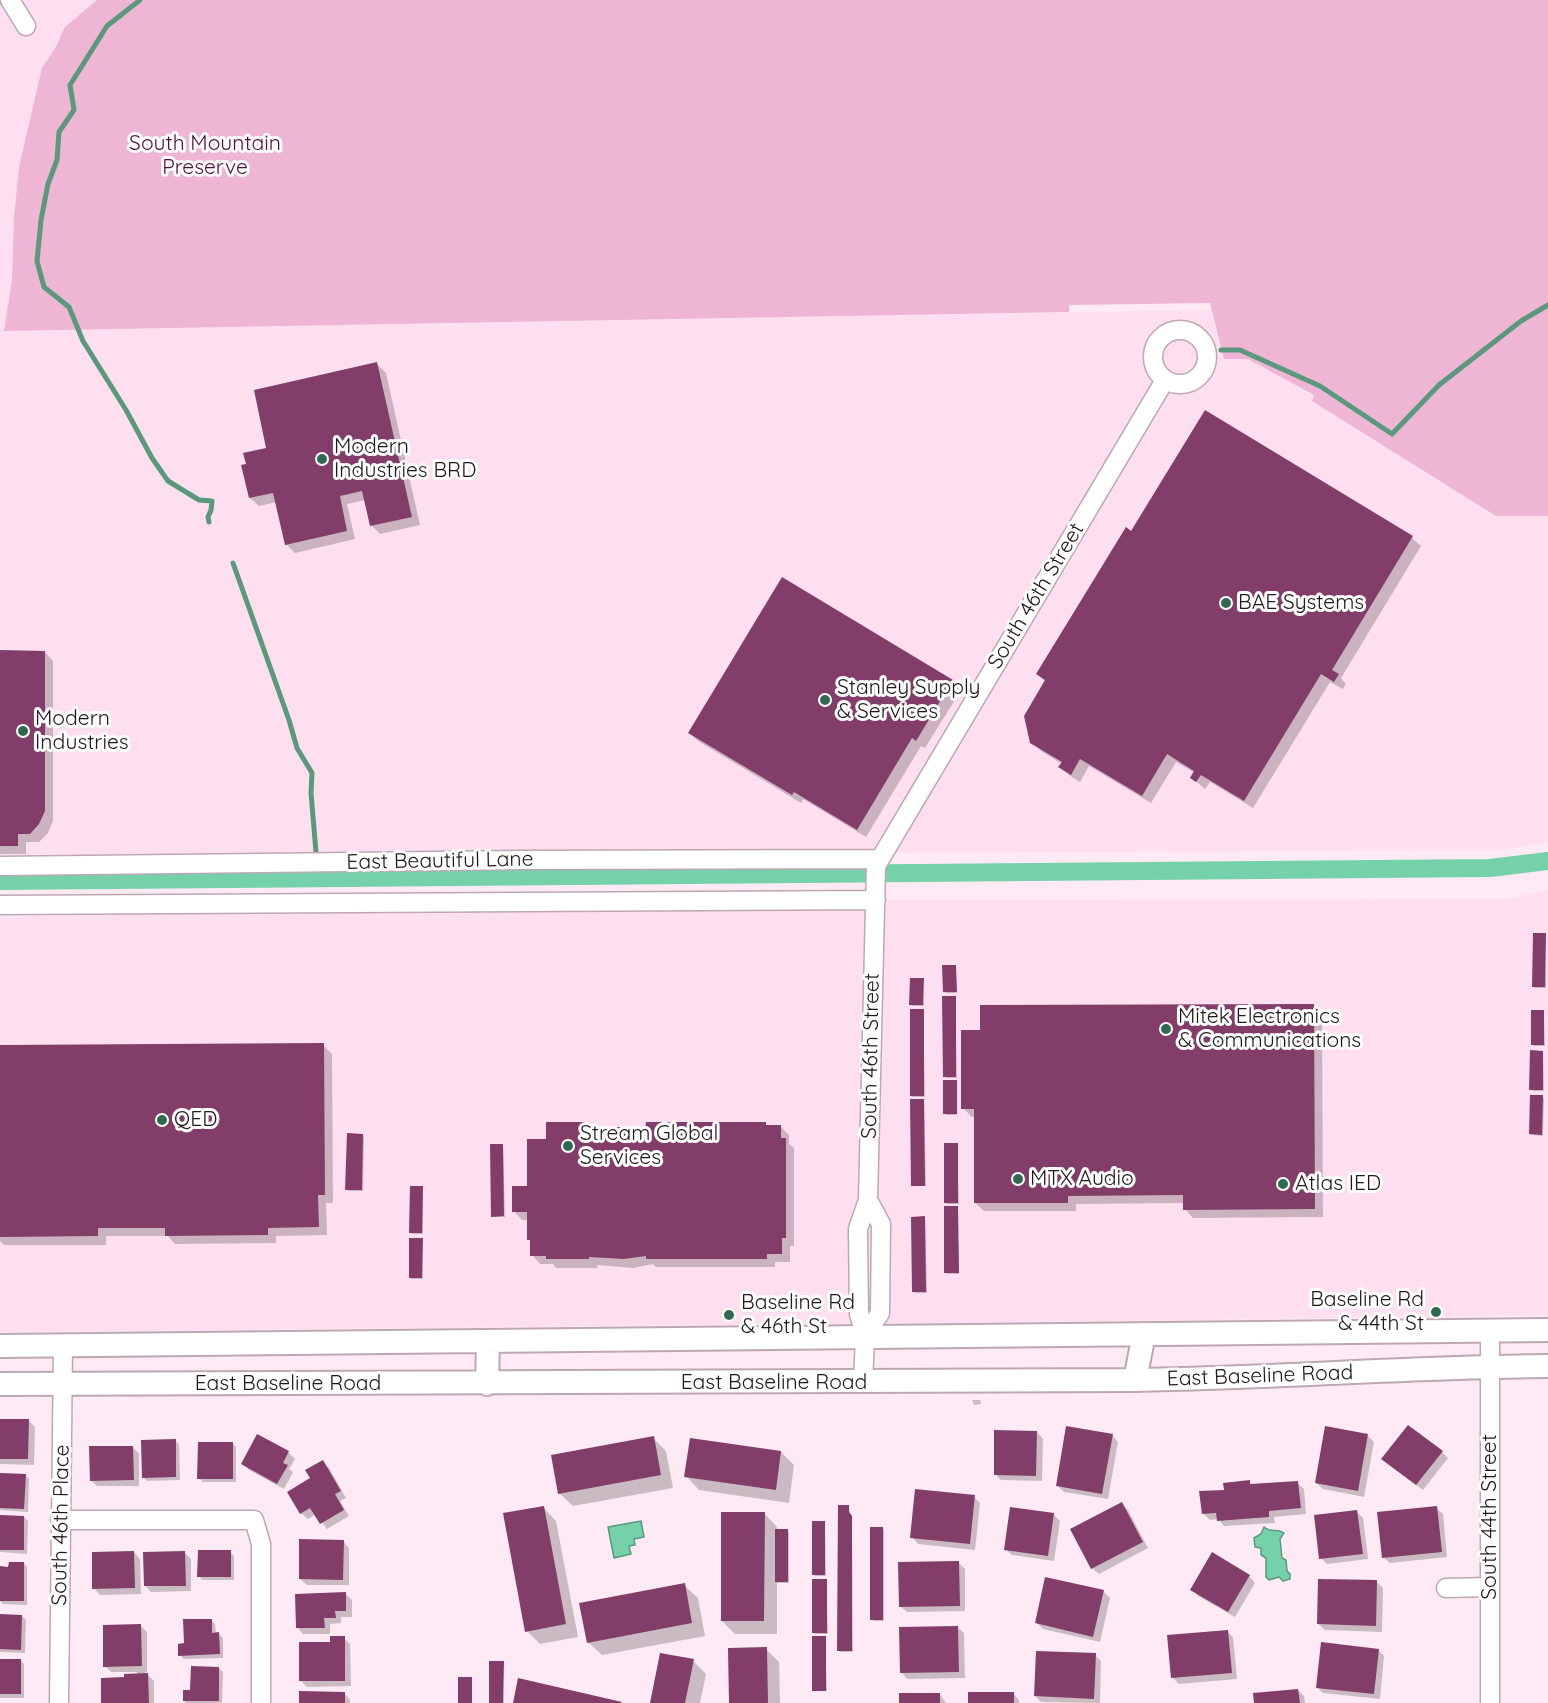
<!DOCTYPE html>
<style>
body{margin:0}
canvas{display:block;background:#fdeaf4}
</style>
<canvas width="1548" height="1703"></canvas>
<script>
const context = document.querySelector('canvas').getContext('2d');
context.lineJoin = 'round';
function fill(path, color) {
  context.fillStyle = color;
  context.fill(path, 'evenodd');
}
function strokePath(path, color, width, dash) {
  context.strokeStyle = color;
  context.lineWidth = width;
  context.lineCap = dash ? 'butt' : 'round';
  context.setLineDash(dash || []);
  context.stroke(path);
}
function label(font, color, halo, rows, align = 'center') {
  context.font = font + ' Quicksand,sans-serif';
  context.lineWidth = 6;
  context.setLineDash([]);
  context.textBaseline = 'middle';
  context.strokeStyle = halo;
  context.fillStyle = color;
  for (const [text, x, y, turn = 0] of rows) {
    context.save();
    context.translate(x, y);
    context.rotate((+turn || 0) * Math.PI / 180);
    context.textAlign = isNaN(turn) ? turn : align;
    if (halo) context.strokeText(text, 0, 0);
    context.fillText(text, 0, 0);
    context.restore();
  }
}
const built = new Path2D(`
 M0 0H97L64 28 57 45 42 68 14 218 12 280 5 331 1210 310 1224 359H1248L1314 395 1312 401 1496 516H1548V842L1501 850 0 857Z
 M1548 890V1315L1114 1321 0 1332V918L440 901 1507 899Z`);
const green = new Path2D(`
 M97 0H1548V516H1496L1312 401 1314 395 1248 359H1224L1210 303 1069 305V312L4 331 12 280 14 218 19 167 42 68 57 45 64 28Z`);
const water = new Path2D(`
 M641 1521 644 1537 634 1539 635 1545 629 1546 631 1554 614 1558 608 1527Z
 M1264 1527C1270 1533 1278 1528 1284 1533L1280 1539 1282 1558 1286 1560 1287 1571 1290 1574V1579L1283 1581 1279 1577 1269 1580 1266 1577V1558L1261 1555V1548L1255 1547 1254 1538 1261 1534Z`);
const shadow = new Path2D(`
 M377 364 386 373 420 525 380 534 371 525 366 500 347 504 355 539 295 553 286 544 277 502 259 506 250 498 268 449Z
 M1205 412 1412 538 1421 546 1341 678 1346 684 1343 689 1330 682 1253 808 1210 782 1205 789 1192 778 1195 773 1176 762 1151 803 1089 766 1080 782 1069 775 1060 767 1062 764 1041 751 1032 742 1046 682 1038 674 1132 533Z
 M0 652H45L53 661V821L48 833 39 842H26V854H0Z
 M952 681 961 690 925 748 921 746 866 837 803 799 801 803 698 741 690 733Z
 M1545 935 1546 988H1535L1533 986Z
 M955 967 957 993H946L944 992Z
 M923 980 924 1006H912L911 1005Z
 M955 998 957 1078H946L944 1076Z
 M1314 1006 1322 1014 1323 1217 1193 1218 1185 1209V1203L1076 1204V1211H984L975 1203V1117H972L963 1108Z
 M923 1011 925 1097H913L911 1095Z
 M1544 1012 1545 1046H1534L1532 1044Z
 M323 1045 332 1054 333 1203H326L327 1235 276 1236V1243L175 1244 168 1236H106V1245H4L0 1241V1047Z
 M1543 1052 1544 1091H1533L1531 1089Z
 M956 1082 957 1115H946L945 1113Z
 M1543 1097 1544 1098 1543 1136 1532 1135 1530 1134Z
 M924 1100 926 1186H914L912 1185Z
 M765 1123 768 1127H781L789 1135V1144L794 1148V1246H790V1262H775V1267H656L653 1264 633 1268 598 1265 597 1268H556L553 1264H540L532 1255V1242L528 1239V1220H522L514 1211 528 1187 547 1140 587 1124 593 1130 647 1132Z
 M362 1135 364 1137 363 1191H349L347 1190Z
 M957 1144 959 1204H947L945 1202Z
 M503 1145 505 1217H494L492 1216Z
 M423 1187V1234H412L410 1232Z
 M957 1207 959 1274H947L946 1273Z
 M925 1218 927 1293H915L913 1291Z
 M422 1239 423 1279H412L410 1277Z
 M1433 1311H1438L1439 1315H1434Z
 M724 1316H732L733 1319H725Z
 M972 1400H980L981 1404 974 1405Z
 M0 1421H29L35 1427 34 1465 0 1464Z
 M1037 1432 1043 1439 1042 1481 1001 1480 995 1474Z
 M1112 1435 1118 1442 1108 1499 1064 1492 1057 1485Z
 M258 1436 289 1453 295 1459 289 1469 293 1472 284 1489 249 1470 243 1464Z
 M1368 1436 1374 1442 1364 1497 1323 1489 1316 1483Z
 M653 1438 666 1451 673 1488 573 1506 559 1493Z
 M175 1441 179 1444 180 1480 147 1481 143 1477Z
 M232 1443 236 1447V1482H203L199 1478Z
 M133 1447 139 1454V1486H97L91 1480Z
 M781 1452 794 1465 789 1503 699 1490 686 1476Z
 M1442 1452 1448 1458 1423 1490 1390 1465Z
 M322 1462 329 1468 346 1498 340 1501 349 1516 327 1529 316 1514 308 1519 301 1513 312 1479Z
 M0 1474 25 1475 29 1479 28 1512 0 1510Z
 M1249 1482 1253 1485 1297 1483 1304 1489 1306 1514 1274 1517 1275 1523 1224 1526 1218 1519 1210 1520 1203 1513 1226 1491Z
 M974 1497 980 1503 975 1550 918 1544 912 1537Z
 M1122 1504 1128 1510 1148 1548 1099 1574 1092 1568Z
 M848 1506 852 1518 853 1652H840L839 1650Z
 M543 1507 556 1521 578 1637 540 1644 527 1631Z
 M1436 1508 1443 1514 1447 1557 1390 1563 1383 1557Z
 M1356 1511 1363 1518 1368 1559 1327 1564 1321 1558Z
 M764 1513 777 1527V1530L789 1532V1583H777V1634H735L722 1621Z
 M1053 1514 1060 1521 1054 1561 1012 1555 1005 1549Z
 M0 1517H24L28 1521 27 1554 0 1552Z
 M825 1522 826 1576H815L813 1574Z
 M883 1528 884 1530V1621H873L872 1619Z
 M343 1541 349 1548V1585H307L300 1579Z
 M134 1552 140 1559 141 1594 100 1595 94 1588Z
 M230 1552 234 1556V1580H202L199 1576Z
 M185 1553 191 1559V1591L151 1592 145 1585Z
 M1213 1554 1249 1576 1255 1583 1235 1617 1198 1596 1192 1589Z
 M24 1563 27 1567V1605L3 1604 0 1601V1568H10Z
 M959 1563 965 1569V1611L907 1612 900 1606Z
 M826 1581 828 1634H815L813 1632Z
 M1377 1582 1383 1588 1382 1632 1325 1630 1318 1624Z
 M684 1585 698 1598 705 1636 602 1655 588 1642Z
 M1104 1592 1110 1598 1100 1642 1043 1629 1036 1622Z
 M346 1594 352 1600V1617H341V1623L330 1624V1634H303L297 1627Z
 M0 1616H22L26 1620 25 1653 0 1652Z
 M211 1620 215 1624 216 1634H219L223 1638V1658L184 1659 180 1655 186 1645Z
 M141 1626 147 1632V1672H145L154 1681V1703H103L126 1678 137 1675V1672H111L105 1666Z
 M957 1627 964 1633 965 1678 907 1679 901 1672Z
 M1227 1631 1233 1637 1237 1679 1179 1684 1173 1678Z
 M344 1638 350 1644 351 1686 307 1687 301 1681 331 1643Z
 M825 1638 827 1691H815L813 1690Z
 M766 1649 779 1662 780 1703H731Z
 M1378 1650 1384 1656 1380 1699 1323 1693 1317 1687Z
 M1095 1655 1101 1661 1100 1703 1041 1702 1035 1696Z
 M20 1660 24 1664V1698H0V1661Z
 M693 1661 706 1674 700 1703H651Z
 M503 1662 504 1703H490Z
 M219 1668 223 1672 222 1703H186L184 1701 192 1692Z
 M1298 1690 1304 1696 1305 1703H1255Z
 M344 1693 350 1700V1703H301Z
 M1013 1693 1019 1700V1703H970Z
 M940 1694 946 1703H900Z`);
const stream = new Path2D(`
 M140 0 107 26 70 85 74 110 59 132 57 160 48 184 41 220 37 261 44 287 69 307 83 341 126 410 152 458 168 481 199 500 212 501 211 510 208 517 209 522
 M1221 350H1240L1320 386 1392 434 1439 385 1521 321 1548 305
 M233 563 289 720 297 748 312 773 311 793 316 852`);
const canal = new Path2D(`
 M0 881 1490 868 1548 861`);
const building = new Path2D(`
 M377 362 412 517 370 526 362 491 340 496 347 531 285 545 273 493 249 498 241 465 246 464 243 453 266 448 254 390Z
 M1205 410 1413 536 1332 670 1339 674 1334 682 1321 674 1244 801 1201 775 1196 782 1190 778 1194 771 1167 754 1142 796 1080 759 1071 775 1058 767 1062 762 1030 743 1024 716 1045 680 1036 674 1126 527 1131 531Z
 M782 577 953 680 916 741 912 738 857 830 794 792 792 795 688 733Z
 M0 650 45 651V811L39 824 30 834H18V846H0Z
 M1533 933H1546L1545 987H1532Z
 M942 965H956L957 992H943Z
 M910 978H924L923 1005H909Z
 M942 996H956V1077H943Z
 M1314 1004 1315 1209 1183 1210V1195L1068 1196V1203H974V1109H961V1030H980V1005Z
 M910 1009H924V1096H910Z
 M1531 1010H1544V1045H1531Z
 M324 1043 325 1195H318L319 1227 268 1228V1235L165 1236V1228H98V1236L0 1237V1045Z
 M1530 1050 1543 1051V1090H1529Z
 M943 1080H957V1114H943Z
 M1530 1095H1543L1542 1135 1529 1134Z
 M910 1099H924L925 1186H911Z
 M546 1122H587V1130L598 1127H620L645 1131 646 1122H766V1125H781V1138H786V1238H782V1254H767V1259H646V1256L624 1259 589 1257V1259H546V1256H530V1240H527V1212H512V1186H527V1139H546Z
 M347 1133 363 1134 362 1190H345Z
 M944 1143H958V1203H944Z
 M490 1144H503L504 1216 491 1217Z
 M410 1186H423L422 1233H409Z
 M944 1206H958L959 1273H944Z
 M925 1216 926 1292H912L911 1217Z
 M409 1238H423L422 1278H409Z
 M0 1419H29L28 1459H0Z
 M1408 1425 1443 1451 1416 1485 1381 1459Z
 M1066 1426 1113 1434 1102 1494 1056 1486Z
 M1325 1426 1368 1434 1358 1491 1315 1483Z
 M994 1430 1037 1431 1036 1476 994 1475Z
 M257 1434 289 1451 283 1463 288 1465 277 1484 241 1464Z
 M654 1436 661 1475 558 1494 551 1455Z
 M690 1438 781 1451 776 1490 684 1477Z
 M176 1439V1477L142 1478 141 1440Z
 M198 1442H233V1479H197Z
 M89 1446H133L134 1480 90 1481Z
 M323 1460 341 1491 335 1494 344 1510 320 1524 310 1508 300 1514 287 1492 310 1478 305 1470Z
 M0 1473 26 1474 24 1509 0 1508Z
 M1250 1480V1484L1298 1481 1301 1508 1269 1511V1517L1217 1521 1216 1513 1202 1514 1199 1491 1224 1490 1223 1483Z
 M915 1489 975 1495 970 1544 910 1538Z
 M1122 1502 1143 1542 1091 1569 1070 1529Z
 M838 1505H849V1512L852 1516V1651H837Z
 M544 1506 566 1624 525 1632 503 1513Z
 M1437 1506 1442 1552 1382 1558 1377 1512Z
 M1010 1507 1054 1513 1048 1556 1004 1550Z
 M1357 1510 1363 1554 1319 1559 1314 1515Z
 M721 1512H765L764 1621H721Z
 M0 1515 24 1516V1550H0Z
 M812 1521H825V1575H812Z
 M870 1527H883V1620H870Z
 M775 1529H788V1582H775Z
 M299 1539 344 1540 343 1580 299 1579Z
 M198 1550H231V1577H197Z
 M134 1551 135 1588 92 1589V1552Z
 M185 1551 186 1586H144L143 1552Z
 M1212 1552 1250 1575 1228 1612 1190 1590Z
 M959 1561 960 1606 899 1607 898 1562Z
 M9 1562H24V1601H0V1566L8 1567Z
 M1045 1577 1104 1590 1093 1637 1035 1623Z
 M812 1579H827V1633H812Z
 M1318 1579 1377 1580 1376 1626 1317 1624Z
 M685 1583 692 1623 587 1643 579 1603Z
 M346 1592V1611H335L336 1618H324L325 1628H296L295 1594Z
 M0 1614 22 1615 21 1650 0 1649Z
 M183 1619H212V1633L219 1632 220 1654 178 1656V1644L184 1643Z
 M141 1624 142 1666 103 1667V1625Z
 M958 1626 959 1672 900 1673 899 1627Z
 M1228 1630 1232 1673 1171 1678 1167 1635Z
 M330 1636H345V1681H299V1642H330Z
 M812 1636H826V1691H812Z
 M1321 1642 1379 1649 1374 1694 1316 1688Z
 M767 1647 768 1703H729L728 1648Z
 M1036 1651 1096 1653 1094 1699 1034 1696Z
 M660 1653 694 1659 685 1703H650Z
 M0 1659H21V1694H0Z
 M489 1661H504L503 1703H489Z
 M191 1666 219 1667V1701H183V1690H190Z
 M148 1673 149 1703H101V1678L124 1677V1674Z
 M458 1677H472V1703H458Z
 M518 1678 622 1702 621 1703H513Z
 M1298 1689 1300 1703H1254L1253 1693Z
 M299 1691 345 1692V1703H299Z
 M968 1692H1014V1703H968Z
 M899 1693H940V1703H899Z`);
const minor = new Path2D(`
 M10 0 26 26
 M1153 357a27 27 0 1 1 54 0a27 27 0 1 1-54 0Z
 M0 866 524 860 879 859
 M0 905 876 900
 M1490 1331V1703
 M865 1336 880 1313 881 1224 868 1200
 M863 1383 865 1336 859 1314 858 1229 868 1200 876 866 1165 380
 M60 1520H254L261 1544V1703
 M1446 1588 1490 1587
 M59 1703 63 1346`);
const major = new Path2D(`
 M0 1346 1548 1330
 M1135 1380 1144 1334
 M0 1384 1135 1380C1273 1378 1410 1367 1548 1366
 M487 1384 488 1342`);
const markers = [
 [322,459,6,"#306951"],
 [1226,603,6,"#306951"],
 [825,700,6,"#306951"],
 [23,731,6,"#306951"],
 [1166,1029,6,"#306951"],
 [162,1120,6,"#306951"],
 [568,1146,6,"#306951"],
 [1018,1179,6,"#306951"],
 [1283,1184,6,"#306951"],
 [1436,1312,6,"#306951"],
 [729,1315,6,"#306951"]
];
const parkNames = [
 ["South Mountain",205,144],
 ["Preserve",205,168]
];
const poiNames = [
 ["Modern",334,447],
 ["Industries BRD",334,471],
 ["BAE Systems",1238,603],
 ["Stanley Supply",837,688],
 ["& Services",837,712],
 ["Modern",35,719],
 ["Industries",35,743],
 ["Mitek Electronics",1178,1017],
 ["& Communications",1178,1041],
 ["QED",174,1120],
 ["Stream Global",580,1134],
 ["Services",580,1158],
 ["MTX Audio",1030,1179],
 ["Atlas IED",1295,1184],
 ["Baseline Rd",1424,1300,"right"],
 ["& 44th St",1424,1324,"right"],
 ["Baseline Rd",741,1303],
 ["& 46th St",741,1327]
];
const streetNames = [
 ["South 46th Street",1036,596,-59],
 ["East Beautiful Lane",440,861,-1],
 ["South 46th Street",871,1056,-89],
 ["East Baseline Road",1260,1376,-2],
 ["East Baseline Road",774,1383],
 ["East Baseline Road",288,1384],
 ["South 44th Street",1490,1517,-90],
 ["South 46th Place",61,1525,-89]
];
fill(built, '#fedfef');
fill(green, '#eeb5d5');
fill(water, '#74d1a9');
strokePath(water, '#5a997e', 1.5);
fill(shadow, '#0003');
strokePath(stream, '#5a997e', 5);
strokePath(canal, '#74d1a9', 18);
fill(building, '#823e68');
strokePath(minor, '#bda7b3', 21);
strokePath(major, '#bda7b3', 26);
strokePath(minor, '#fff', 18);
strokePath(major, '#fff', 22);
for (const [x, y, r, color] of markers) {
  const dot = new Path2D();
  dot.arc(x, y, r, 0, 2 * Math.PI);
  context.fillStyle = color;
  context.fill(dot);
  strokePath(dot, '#fdfdfd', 2);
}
label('21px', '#500e3b', '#fdfdfd', parkNames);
label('21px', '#1f171b', '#fdfdfd', poiNames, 'left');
label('21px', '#1f171b', '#fdfdfd', streetNames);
</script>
